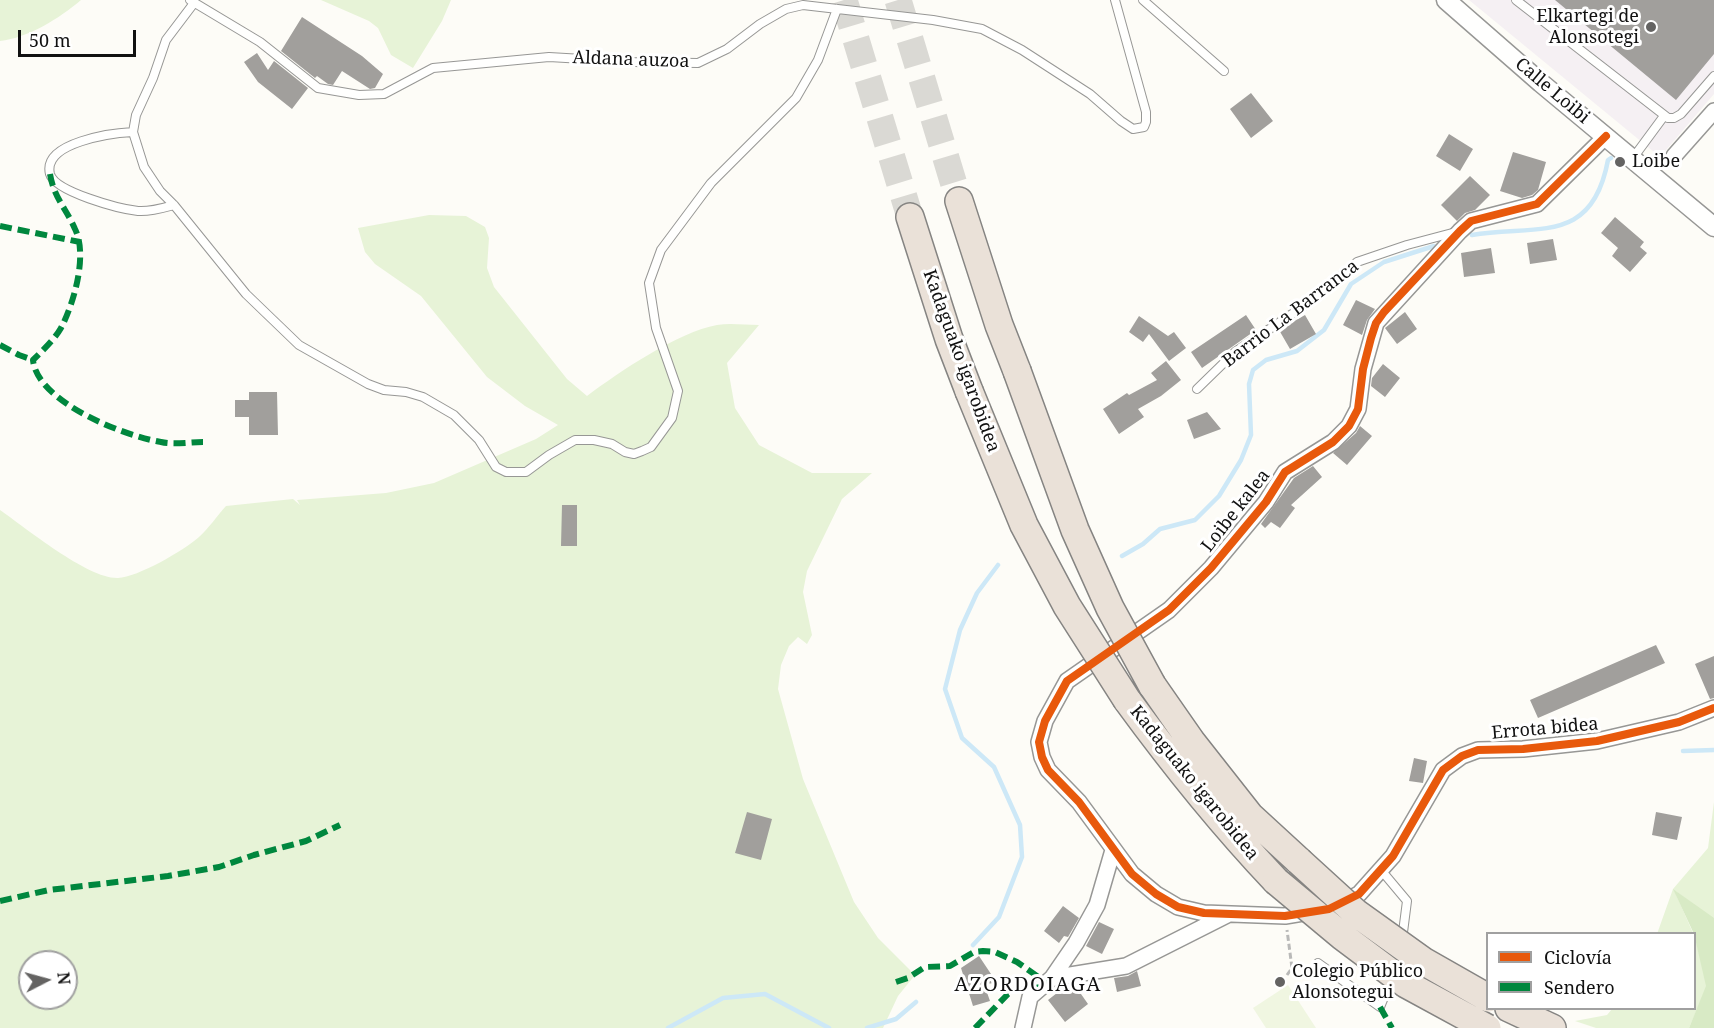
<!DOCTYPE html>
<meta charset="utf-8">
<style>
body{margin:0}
#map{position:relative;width:1714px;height:1028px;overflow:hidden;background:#fdfcf7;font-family:"Noto Serif",serif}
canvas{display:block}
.legend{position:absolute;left:1486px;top:932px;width:210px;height:78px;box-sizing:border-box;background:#fff;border:2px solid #a0a0a0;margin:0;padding:8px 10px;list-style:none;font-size:18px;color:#111}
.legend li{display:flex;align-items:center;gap:12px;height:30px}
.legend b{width:30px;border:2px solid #a0a0a0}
.north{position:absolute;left:18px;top:950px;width:60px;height:60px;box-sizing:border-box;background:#fff;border:2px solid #a0a0a0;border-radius:50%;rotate:84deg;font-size:16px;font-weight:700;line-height:24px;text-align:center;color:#111}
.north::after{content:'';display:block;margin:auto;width:21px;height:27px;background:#646362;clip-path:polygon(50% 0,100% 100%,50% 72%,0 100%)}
.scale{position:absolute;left:18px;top:30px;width:118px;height:27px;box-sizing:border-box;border:3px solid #111;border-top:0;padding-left:8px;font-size:18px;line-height:21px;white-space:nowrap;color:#111;-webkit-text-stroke:4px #fff;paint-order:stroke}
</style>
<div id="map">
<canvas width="1714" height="1028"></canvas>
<ul class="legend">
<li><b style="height:8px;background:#e8590c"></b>Ciclovía</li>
<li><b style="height:8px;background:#00873e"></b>Sendero</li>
</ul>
<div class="north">N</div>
<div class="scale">50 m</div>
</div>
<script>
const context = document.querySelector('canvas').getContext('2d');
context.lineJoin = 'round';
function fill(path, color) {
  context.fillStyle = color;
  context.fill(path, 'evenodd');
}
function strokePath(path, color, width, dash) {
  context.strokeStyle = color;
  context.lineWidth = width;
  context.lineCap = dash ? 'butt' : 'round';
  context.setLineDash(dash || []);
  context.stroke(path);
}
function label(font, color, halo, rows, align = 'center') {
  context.font = font + ' "Noto Serif",serif';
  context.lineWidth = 6;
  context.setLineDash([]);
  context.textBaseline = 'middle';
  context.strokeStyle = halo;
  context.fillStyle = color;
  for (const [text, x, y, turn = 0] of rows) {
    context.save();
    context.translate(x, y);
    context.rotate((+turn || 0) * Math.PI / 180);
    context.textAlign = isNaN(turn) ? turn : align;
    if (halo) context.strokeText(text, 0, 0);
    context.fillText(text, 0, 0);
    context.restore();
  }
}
const industrial = new Path2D(`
 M1469 0H1714V94L1660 157Z`);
const green = new Path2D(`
 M0 0H81C60 18 28 38 0 41Z
 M321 0H451L442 21 413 68 391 55 378 28 369 21Z
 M429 215 466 216 485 227 489 238 487 268 494 287 567 379 587 396C619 372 678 332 717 325 730 323 745 325 759 325L727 363 735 408 759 445 812 473H872L842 499 807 571 803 592 812 635 807 644 798 637 789 646 781 665 778 689 803 779 854 902 878 938 915 975 898 996 883 1028H0V510C26 528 88 579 118 578 138 577 183 551 199 537 209 528 217 516 226 506L293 499 300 505 297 500 386 493 434 483 536 439 558 425 525 406 487 377 421 296 375 264 365 252 358 228ZM30 962H66V998H30Z
 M1714 802V920L1674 890 1693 933 1657 934 1673 889 1708 848Z
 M1695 937 1707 986 1689 1028H1596L1575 1021 1607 1015 1612 1009 1694 1008Z`);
const forest = new Path2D(`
 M1673 889 1714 918V1028H1689L1706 986 1694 934Z`);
const pitch = new Path2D(`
 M1288 985 1316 1028H1266L1253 1008Z`);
const stream = new Path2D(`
 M1472 235C1537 224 1592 246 1608 160L1611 158
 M1122 556 1143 544 1160 529 1195 520 1219 496 1241 460 1251 435 1249 384 1253 370 1266 360 1297 351 1324 330 1351 284 1384 262 1434 246
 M1683 751 1714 750
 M973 945 999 917 1022 857 1020 825 994 767 962 738 945 689 960 630 977 593 998 565
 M668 1028 723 998 765 994 829 1028
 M867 1028 896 1019 916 1002`);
const building = new Path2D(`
 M1555 0H1714V54L1676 100Z
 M302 17 362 56 383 74 375 88 370 89 342 71 333 85 328 84 317 76 315 78 281 51Z
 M257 53 268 70 274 61 308 88 292 109 258 82 244 62Z
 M1251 93 1273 121 1251 138 1230 109Z
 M1449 134 1473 149 1460 171 1436 156Z
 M1513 152 1546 162 1538 190 1532 195 1522 198 1500 191Z
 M1470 176 1490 195 1475 210 1465 213 1457 221 1441 205Z
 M1615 217 1644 242 1640 247 1647 253 1630 272 1612 256 1618 248 1601 233Z
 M1553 239 1557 260 1530 264 1527 243Z
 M1491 248 1495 273 1464 277 1461 253Z
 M1356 300 1375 309 1367 320 1362 335 1343 325Z
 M1405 312 1417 329 1397 344 1385 328Z
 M1246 315 1256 330 1202 368 1191 352Z
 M1305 315 1316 334 1290 349 1279 330Z
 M1139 316 1168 336 1174 332 1186 348 1169 361 1149 334 1143 342 1129 332Z
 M1166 361 1181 380 1161 396 1138 409 1144 417 1119 434 1103 409 1127 393 1129 395 1157 380 1151 373Z
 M1383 364 1400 378 1385 397 1371 386 1372 378Z
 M249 392H277L278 435H249V417H235V400H249Z
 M1207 412 1221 429 1194 439 1187 420Z
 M1360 426 1372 436 1347 465 1333 453 1356 433Z
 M1313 466 1322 477 1291 505 1295 508 1280 528 1271 522 1265 528 1261 524 1294 478Z
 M562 505H577V546H561Z
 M1656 645 1665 663 1538 718 1530 700Z
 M1714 656V698L1710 699 1695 664Z
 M1414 758 1427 761 1423 783 1409 781Z
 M747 812 772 819 761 860 735 853Z
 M1656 812 1682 817 1677 840 1652 835Z
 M1063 906 1079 918 1068 937 1064 936 1059 943 1044 931Z
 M1099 922 1114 929 1102 954 1086 946Z
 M979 956 997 983 984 984 990 1001 973 1006 961 968Z
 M1137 971 1141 986 1117 992 1114 978 1128 976Z
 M1074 984 1088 1004 1065 1022 1048 1000 1066 986Z`);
const motorwayTunnel = new Path2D(`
 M844 0 910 217
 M898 0 959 201`);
const path = new Path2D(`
 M1292 968 1298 971
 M1287 975 1292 968 1287 930`);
const service = new Path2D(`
 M190 0 260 42 318 88 359 95 384 94 433 68 549 57 634 62 698 63 727 49 760 24 786 9 803 5 933 20 982 29 1022 50 1090 94 1121 121 1133 129 1144 127 1146 122V112L1115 0
 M1143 0 1224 71
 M1516 0 1668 118H1674L1681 114 1714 76
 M194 3 166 40 153 78 136 115 133 132 144 167 160 191 174 205 246 294 299 345 368 384 384 390 406 392 423 397 454 415 479 440 496 467 506 472H526L549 455 575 440H594L612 444 625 452 634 454 642 451 651 447 672 418 678 391 656 328 649 283 661 250 711 183 796 98 818 60 837 9
 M133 132C113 133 42 142 50 174 55 192 120 209 138 211 150 212 163 208 174 205
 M1633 158 1664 116
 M1197 389 1235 352 1310 302 1357 262 1407 245 1456 232
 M1381 870 1407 901 1402 940
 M1318 963 1380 1007 1391 980`);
const minor = new Path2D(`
 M1674 156 1714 111
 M1338 905 1359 894 1393 856 1443 770 1462 756 1478 750 1523 749 1597 741 1679 722 1714 708
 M1315 911 1285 916 1204 913 1178 907 1156 894 1132 874 1079 802 1048 770 1042 757 1039 742 1045 721 1067 681 1169 610 1211 568 1266 502 1285 472 1333 442 1349 426 1358 409 1363 369 1376 323 1460 231 1471 221 1537 204 1606 136
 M1052 978 1126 966 1227 915
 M1023 1028 1030 997 1052 978 1076 943 1097 905 1113 850`);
const tertiary = new Path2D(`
 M1446 0 1541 83 1714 227`);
const motorway = new Path2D(`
 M959 201 999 325 1017 371
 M910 217 949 339 969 391
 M1152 685 1191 741 1250 816 1299 861
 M1127 700C1173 763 1222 824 1276 881
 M1509 1008 1552 1028`);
const motorwayBridge = new Path2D(`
 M1017 371 1075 530 1110 608 1152 685
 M969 391 1024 525 1067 606 1127 700
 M1299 861 1356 913 1423 961 1488 998
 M1276 881 1342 936 1406 984 1487 1028`);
const quiet = new Path2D(`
 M50 174C54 198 66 208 75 229 88 255 74 303 61 328 54 340 43 350 33 360 37 402 124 436 161 442 174 445 189 442 203 442
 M0 226 80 242
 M0 345 19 355 33 360
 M0 901 49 890 168 876 219 867 254 855 306 841 340 825
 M896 982 908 978 925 967 950 966 974 952 983 951 995 952 1017 962 1047 983
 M1380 1007 1392 1028
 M975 1028 1008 994 1016 990 1042 987`);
const cycleway = new Path2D(`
 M1606 136 1537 204 1471 221 1460 231 1384 312 1376 323 1371 338 1363 369 1358 409 1349 426 1333 442 1285 472 1266 502 1211 568 1169 610 1067 681 1045 721 1039 742 1042 757 1048 770 1079 802 1132 874 1156 894 1178 907 1204 913 1285 916 1329 909 1359 894 1393 856 1443 770 1462 756 1478 750 1523 749 1597 741 1679 722 1714 708`);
const markers = [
 [1651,27,6,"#646362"],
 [1620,162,6,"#646362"],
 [1280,982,6,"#646362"]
];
const poiNames = [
 ["Elkartegi de",1639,17,"right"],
 ["Alonsotegi",1639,38,"right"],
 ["Loibe",1632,162],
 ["Colegio Público",1292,972],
 ["Alonsotegui",1292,993]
];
const streetNames = [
 ["Aldana auzoa",631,60,2],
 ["Calle Loibi",1552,91,40],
 ["Barrio La Barranca",1291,314,-37],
 ["Kadaguako igarobidea",961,361,70],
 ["Loibe kalea",1236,511,-52],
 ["Errota bidea",1545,729,-5],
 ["Kadaguako igarobidea",1194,783,51]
];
const neighbourhoodNames = [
 ["AZORDOIAGA",1028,985]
];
fill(industrial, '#f5f0f3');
fill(green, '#e7f3d7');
fill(forest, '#d8eac5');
fill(pitch, '#f0f6e1');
strokePath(stream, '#cde8f7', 4.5);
fill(building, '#a19f9c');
strokePath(motorwayTunnel, '#dad9d4', 27, [27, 14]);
strokePath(service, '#979795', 10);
strokePath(minor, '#979795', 18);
strokePath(tertiary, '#979795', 21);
strokePath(motorway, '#858482', 30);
strokePath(path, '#b9b9b8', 3, [6, 3]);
strokePath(service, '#fffffe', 8);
strokePath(minor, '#fffffe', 15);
strokePath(tertiary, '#fffffe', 18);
strokePath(motorway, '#eae1d8', 27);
strokePath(motorwayBridge, '#858482', 30, []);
strokePath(motorwayBridge, '#eae1d8', 27);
strokePath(quiet, '#00873e', 6, [12, 6]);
strokePath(cycleway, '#e8590c', 8);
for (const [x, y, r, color] of markers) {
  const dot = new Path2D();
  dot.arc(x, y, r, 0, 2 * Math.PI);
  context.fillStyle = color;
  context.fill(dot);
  strokePath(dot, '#fff', 2);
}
label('18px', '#111', '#fff', poiNames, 'left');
label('18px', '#111', '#fff', streetNames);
context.letterSpacing = '1.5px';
label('20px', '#111', '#fff', neighbourhoodNames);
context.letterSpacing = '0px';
</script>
